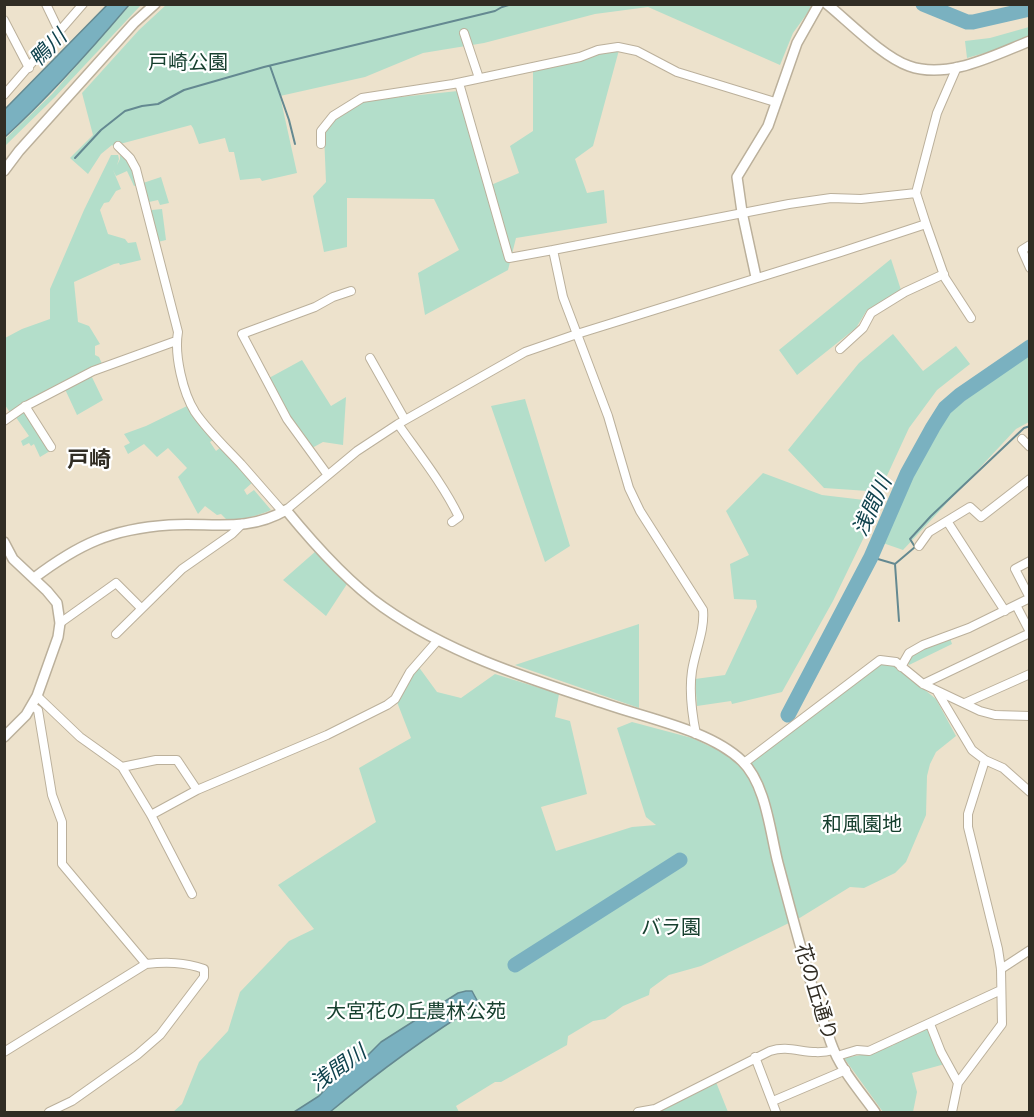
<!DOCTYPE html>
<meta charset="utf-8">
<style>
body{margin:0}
#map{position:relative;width:1034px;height:1117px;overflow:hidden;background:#ede2cc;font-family:"Exo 2",sans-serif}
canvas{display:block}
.frame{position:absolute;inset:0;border:6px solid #312d24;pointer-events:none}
</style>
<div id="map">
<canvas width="1034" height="1117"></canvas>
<div class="frame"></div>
</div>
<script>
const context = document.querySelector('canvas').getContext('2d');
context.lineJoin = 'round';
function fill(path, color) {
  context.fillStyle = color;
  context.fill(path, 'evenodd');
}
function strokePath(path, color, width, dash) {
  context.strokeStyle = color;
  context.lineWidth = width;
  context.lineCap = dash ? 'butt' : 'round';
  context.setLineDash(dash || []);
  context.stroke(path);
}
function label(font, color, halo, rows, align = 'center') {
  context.font = font + ' "Exo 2","Noto Sans JP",sans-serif';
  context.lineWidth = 4.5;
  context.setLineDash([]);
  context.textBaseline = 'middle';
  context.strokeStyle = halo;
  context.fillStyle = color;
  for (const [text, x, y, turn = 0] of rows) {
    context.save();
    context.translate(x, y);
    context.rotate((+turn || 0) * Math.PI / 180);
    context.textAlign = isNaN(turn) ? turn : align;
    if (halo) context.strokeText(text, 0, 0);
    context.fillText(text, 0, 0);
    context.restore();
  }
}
const green = new Path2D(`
 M810 4 811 8 793 33 780 65 648 7 595 14 484 43 423 53 365 77 280 96 297 173 262 181 260 178 240 180 234 152H229L225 138 199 144 193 128 191 125 120 144 115 148 112 145 101 154 88 174 70 158 93 135 82 93 139 30 166 5Z
 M130 5H141L55 97 5 146V139L52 94Z
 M1029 27V36L995 50 967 58 965 41 990 38Z
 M619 50 593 146 575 159 587 193 604 190 607 223 516 238 508 270 425 315 418 273 459 250 434 199 347 198V247L324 252 313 196 326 182 324 134 334 120 362 101 458 91 491 185 519 173 510 146 533 131V71L582 61 599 53Z
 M111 155H118L119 159 117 165 120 159V155L130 163 139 184 134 186 127 171 116 176 113 170 121 189 116 191 109 202 104 203 100 210 108 234 125 239 128 243 136 242 141 260 120 265 119 263 114 264 74 282 78 322 89 326 100 344 95 346V355L99 357 103 366 11 414 5 405V338L22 329 50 319V289L84 210Z
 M161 177 169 203 160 205 158 200 149 202 143 183Z
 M162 209 166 240 158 242 151 214 152 210Z
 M891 259 901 290 867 310 856 328 797 375 779 350Z
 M893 334 923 371 956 346 970 364 937 390 909 428 885 480 868 491 824 488 788 450 859 363Z
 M1029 354V422L1016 429 903 550 883 543 920 457 951 412 984 385Z
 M302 360 331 406 346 397 343 445 323 442 312 448 289 417 269 378Z
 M90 373 103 400 77 415 64 387Z
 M525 399 570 546 545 562 491 406Z
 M187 406 196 421 213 440 210 442 216 451 221 447 253 482 244 490 247 495 254 490 271 510C257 516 243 520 227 520L221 514 217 515 205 506 198 514 178 477 187 468 168 448 157 457 144 444 128 454 124 446 130 443 124 434 146 426Z
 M24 410 50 451 40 457 34 444 31 446 29 443 23 446 21 441 29 436 15 416Z
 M763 473 822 495 881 502 833 601 782 692 732 704 731 701 697 706 695 679 725 675 757 607 756 600 734 599 730 564 749 555 726 511Z
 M316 551 347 584 326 616 283 580Z
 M639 624V708L515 665Z
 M950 638 952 644 909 665 907 660 916 651Z
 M880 663H892L936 699 956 736 936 752 930 764 927 776 926 815 906 862 895 873 864 888 850 887 798 919C792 899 787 880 782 860 773 824 769 795 750 763Z
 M418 666 437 692 461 698 495 674 559 694 555 717 570 721 587 794 541 807 556 851 632 827 656 825 646 817 617 728 632 722 692 738 735 758 755 788 791 922 701 966 669 975 650 989 649 995 623 1006 605 1019 593 1021 568 1036 567 1045 501 1082H495L456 1106 459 1112H173L182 1104 199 1062 228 1031 240 992 289 941 314 929 278 885 376 822 359 768 411 738 397 702Z
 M928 1028 945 1064 912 1073 917 1092 913 1112H883L844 1058 872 1053 894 1045 898 1040Z
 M716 1082 728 1112H649Z`);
const water = new Path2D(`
 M108 4 129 5C90 51 50 96 5 137V109Z
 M466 991H472L479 1004C427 1036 377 1073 330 1112H294L319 1096 347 1067 366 1057 381 1042 458 993Z`);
const stream = new Path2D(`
 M270 66 289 120 295 144
 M75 158 101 130 125 111 142 106 158 104 184 90 264 67 495 11 502 7 512 4
 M871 557 895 564 915 547 910 539 931 516 1024 428 1030 426
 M895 564 899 621`);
const river = new Path2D(`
 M923 4 967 22H973L1030 9
 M788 715 871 557 907 474 933 427 945 408 960 395 1030 347
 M515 965 680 860`);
const minor = new Path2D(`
 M46 4 59 31
 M4 20 29 68
 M464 33 479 78
 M459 83 509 258 553 250
 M4 95 83 4
 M321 144V131L333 116 362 98 453 84 580 57 598 50 618 47 637 51 677 72 775 102
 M118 146 130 158 136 169 178 332C174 355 183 393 195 412 208 431 225 447 241 464 255 480 269 496 283 512
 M926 224 945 278 971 318
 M1030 245 1022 250 1030 268
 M840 349 863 328 871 313 905 292 944 274
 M370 358 405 420
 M25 406 51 447
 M4 421 24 407 93 371 176 341
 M398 424C419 454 443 484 459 517L452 522
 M1022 439 1030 447
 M327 474 287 419 242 334 315 307 333 297 351 291
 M286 510 357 451 398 424 525 352 577 334 841 252 926 224 916 193 937 113 957 67
 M947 521 1005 611
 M919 546 929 532 970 507 981 517 1030 479
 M1016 605 1030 632
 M60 623 116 583 141 608
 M116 634 182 569 232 534 242 524
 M901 667 909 653 923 645 969 628 1030 598 1015 569 1030 561
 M923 684 1030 633
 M938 693 972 750 985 760 1003 768 1030 792
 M37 696 80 737 122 767 151 815 192 894
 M965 703 1030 674
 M696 734C692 714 689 691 692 671 695 651 705 630 703 610L640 511 629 488 608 416 563 297 553 250 789 204 831 198 861 199 916 193
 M744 763 880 660 896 662 923 684 980 711 995 715 1030 716
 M122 767 156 760H177L197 790
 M151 815 197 790 327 735 387 705 395 699 410 672 438 640
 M1001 969 1030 950
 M930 1024 941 1052 958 1083
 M4 1052 146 964 62 864V822L52 795 38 710 32 706
 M837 1056 857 1050 869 1051 1001 990
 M755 1057 776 1112
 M773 1101 846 1070
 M49 1112 72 1101 137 1055 160 1035 204 977V969C184 962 166 962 146 964
 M638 1112 655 1109 770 1051C792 1044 808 1057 834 1050
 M952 1112 958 1083 1002 1024 1001 969 998 949 968 827V814L985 760`);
const tertiary = new Path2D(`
 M827 4C849 22 883 57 909 66 948 80 994 55 1030 41
 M4 171 19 151 134 23 155 4
 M756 277 742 212 737 177 768 126 797 43 819 4
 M4 542 13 559 47 591 57 603 60 623 58 637 37 696 26 715 4 737
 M34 578C79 544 111 529 169 525 210 522 247 533 286 510 313 543 349 583 383 607 451 655 530 679 609 705 650 719 711 731 742 761 766 784 770 832 778 863 794 923 810 985 831 1043 840 1069 860 1091 875 1112`);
const parkNames = [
 ["戸崎公園",188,62],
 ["和風園地",862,824],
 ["バラ園",671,927],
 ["大宮花の丘農林公苑",416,1011]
];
const streetNames = [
 ["花の丘通り",816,992,73]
];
const waterNames = [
 ["鴨川",48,48,-45],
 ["浅間川",872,506,-65],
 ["浅間川",338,1068,-35]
];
const quarterNames = [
 ["戸崎",89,460]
];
fill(green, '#b3deca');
fill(water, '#7ab1c0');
strokePath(water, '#648991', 1.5);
strokePath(stream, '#648991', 2);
strokePath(river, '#7ab1c0', 15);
strokePath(minor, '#bbb09b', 10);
strokePath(tertiary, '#bbb09b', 12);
strokePath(minor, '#fff', 8);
strokePath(tertiary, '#fff', 9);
label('20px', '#17402f', '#fff', parkNames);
label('20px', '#312d24', '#fff', streetNames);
label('italic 21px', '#0f424d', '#fff', waterNames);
label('bold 22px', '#312d24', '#fff', quarterNames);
</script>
